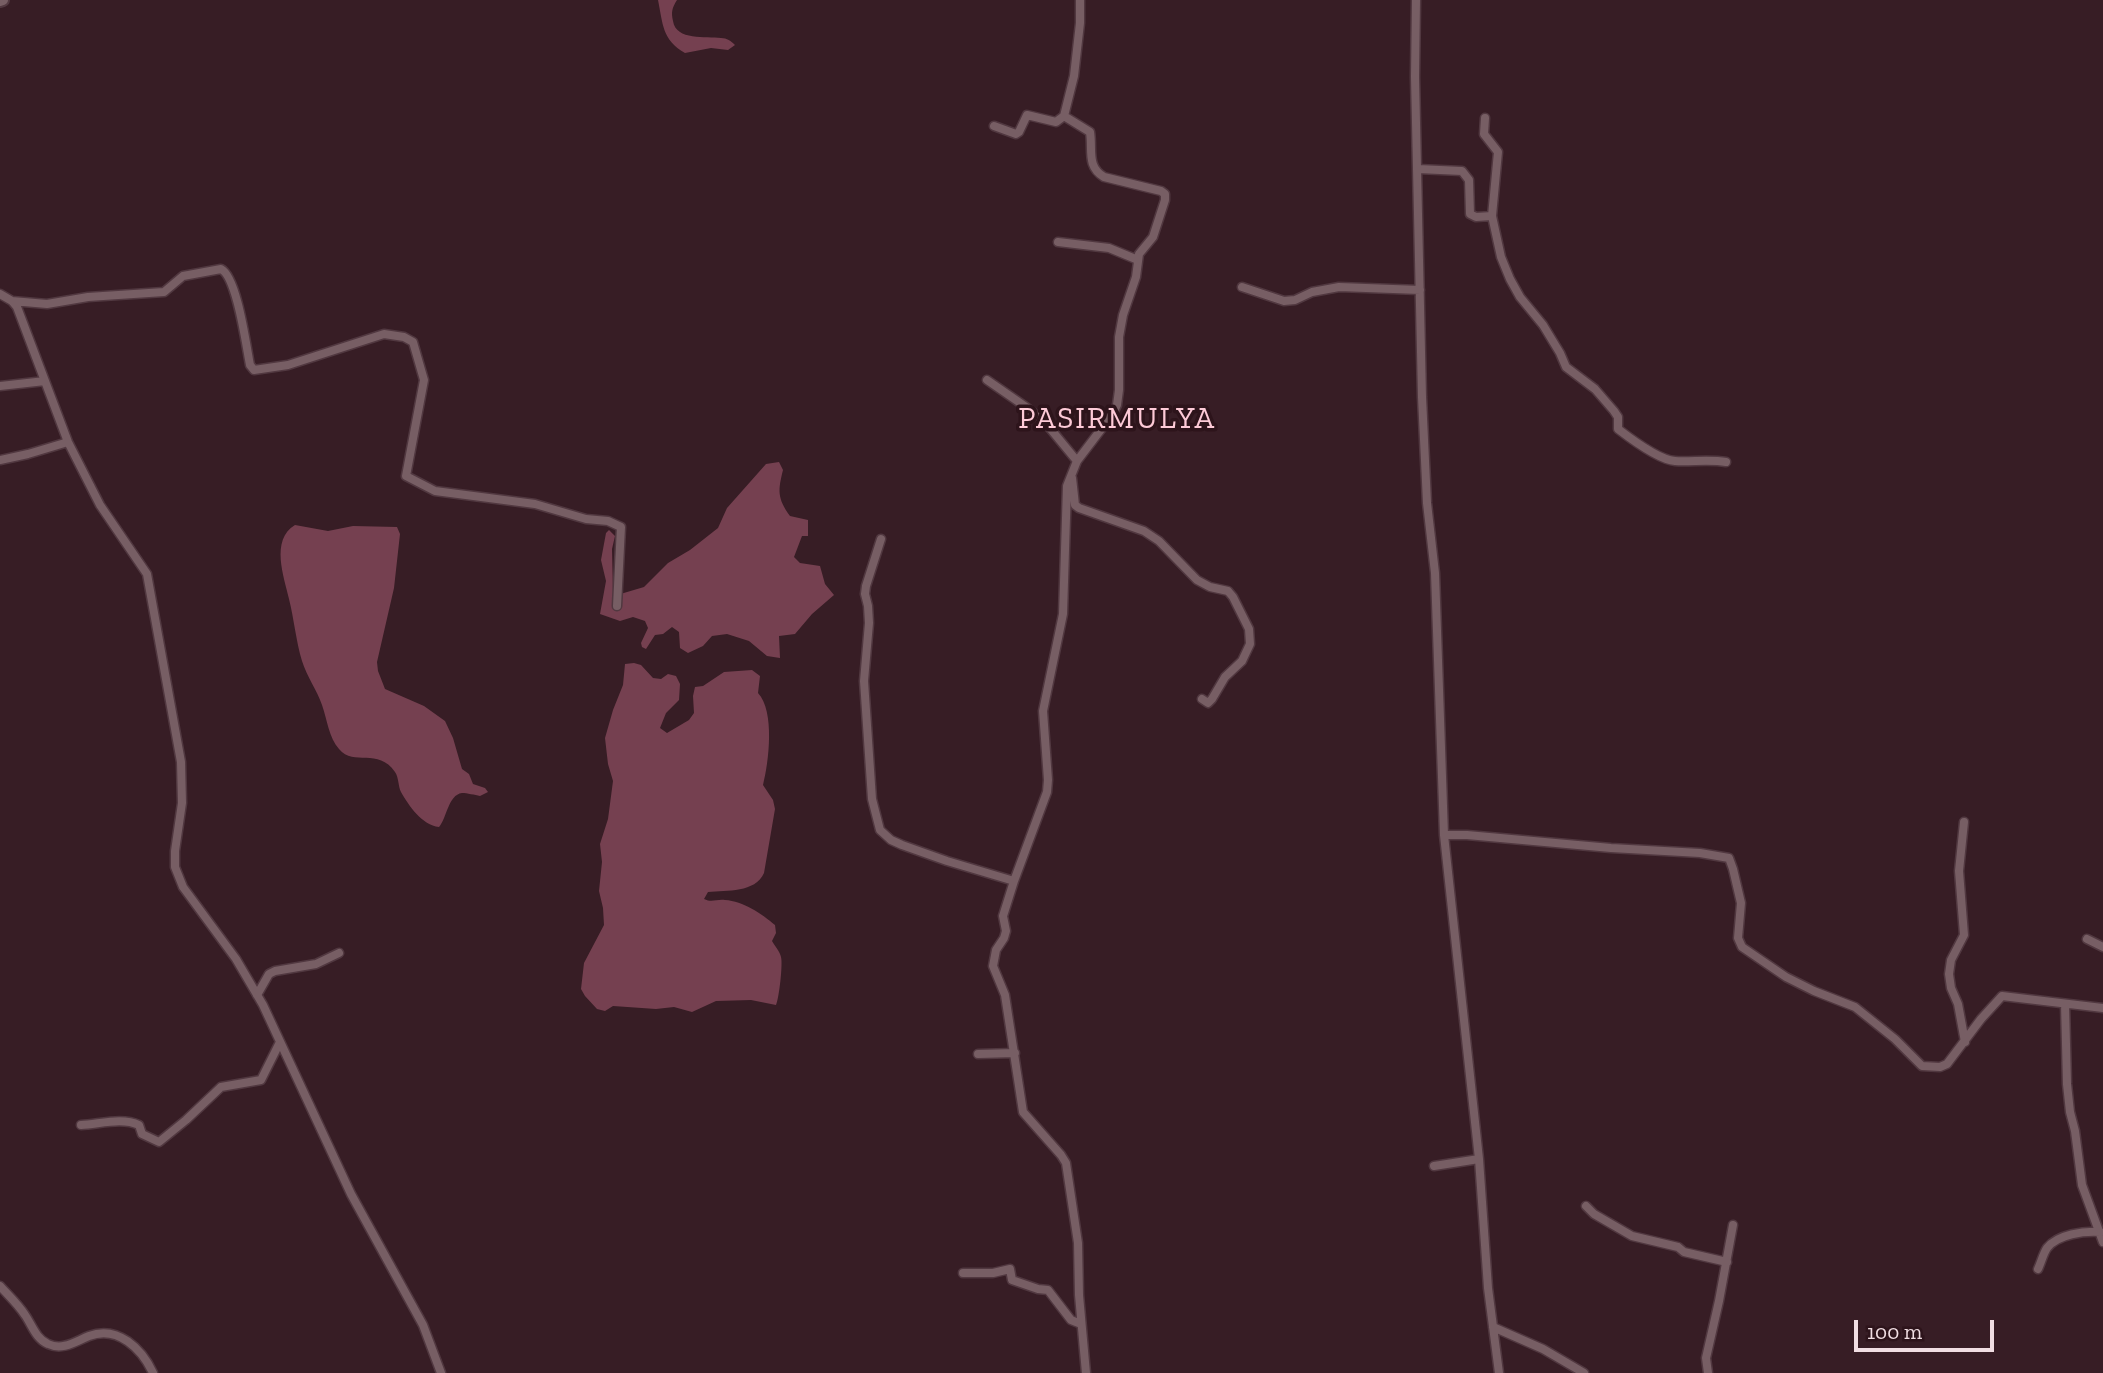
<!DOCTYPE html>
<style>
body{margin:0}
#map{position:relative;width:2103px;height:1373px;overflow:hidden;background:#371d25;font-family:"Zilla Slab",serif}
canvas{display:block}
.scale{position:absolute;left:1854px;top:1320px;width:140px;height:32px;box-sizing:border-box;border:4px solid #f1dee3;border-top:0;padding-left:9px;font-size:21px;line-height:24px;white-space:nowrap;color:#f1dee3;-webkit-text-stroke:5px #2d141b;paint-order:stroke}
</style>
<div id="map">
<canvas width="2103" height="1373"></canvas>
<div class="scale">100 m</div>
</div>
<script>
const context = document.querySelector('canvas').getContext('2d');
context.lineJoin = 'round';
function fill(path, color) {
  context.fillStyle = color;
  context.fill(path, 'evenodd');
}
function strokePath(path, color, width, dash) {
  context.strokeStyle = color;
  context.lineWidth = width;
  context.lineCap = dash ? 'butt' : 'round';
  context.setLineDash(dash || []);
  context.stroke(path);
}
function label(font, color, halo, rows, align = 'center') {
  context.font = font + ' "Zilla Slab",serif';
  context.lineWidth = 7;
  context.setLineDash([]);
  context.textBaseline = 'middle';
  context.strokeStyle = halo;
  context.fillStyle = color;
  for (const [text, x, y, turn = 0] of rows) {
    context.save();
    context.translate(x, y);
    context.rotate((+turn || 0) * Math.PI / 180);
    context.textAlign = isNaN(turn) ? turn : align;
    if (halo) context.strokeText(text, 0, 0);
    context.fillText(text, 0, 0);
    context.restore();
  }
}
const forest = new Path2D(`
 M658 0H677C672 8 671 12 673 21 676 41 706 36 721 38 727 38 731 41 735 45L728 50 711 48 685 53C662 40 663 24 658 0Z
 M779 462 783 470C778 490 777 498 790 516L808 520V536H802L794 557 800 563 820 566 825 584 834 595 812 614 795 634 779 636 780 658 767 656 749 641 727 634 712 636 703 646 688 653 680 648 679 632 672 627 663 634 655 635 646 649 642 647 641 643 648 628 645 621 633 617 620 621 600 614 606 581 601 560 606 533 609 530 615 536 612 549 613 592 617 595 644 587 668 563 690 550 718 528 727 508 766 464Z
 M295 525 328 531 353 526 397 527 400 534 394 588 377 662 378 671 385 689 424 706 445 721 453 738 462 769 469 774 473 784 485 788 488 792 480 796C475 795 467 793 462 793 448 795 447 818 439 827 422 825 409 806 401 792 398 786 399 778 395 772 378 747 354 767 339 749 329 738 327 719 322 705 317 690 307 677 302 661 296 641 294 619 289 599 284 577 270 540 295 525Z
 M634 663 641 665 653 678 661 679 668 674 676 676 680 684 679 700 666 713 660 728 667 733 689 720 694 713 693 696 695 687 703 686 724 672 752 670 760 676 758 693C775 711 769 762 763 785L773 800 775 809 764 873C755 893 727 890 708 892L704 899C712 903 716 899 725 900 743 901 762 914 775 925L776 933 772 941C775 946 780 952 781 957 783 964 779 999 776 1005L751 1000 716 1001 692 1012 674 1007 656 1009 613 1006 605 1011 597 1009 585 996 581 989 584 963 604 925 603 908 599 891 602 862 600 844 608 819 613 781 608 764 605 738 613 710 623 685 625 664Z`);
const minor = new Path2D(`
 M1080 0V23L1074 76 1064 116 1090 132C1093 150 1086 166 1104 177L1161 191 1165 194V200L1153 237 1139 254 1136 277 1123 315 1119 337V390L1117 405 1112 415 1077 461 1067 486 1063 614 1043 711 1048 780 1047 792 1014 881 1003 916 1006 931 1004 938 996 950 993 966 1005 995 1023 1112 1061 1155 1066 1163 1078 1243 1079 1295 1086 1373
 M1416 0 1415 77 1422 397 1427 503 1435 573 1444 835 1479 1159 1488 1288 1499 1373
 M1485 118 1484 134 1498 152 1492 216 1501 257 1510 279 1520 297 1543 325 1560 353 1566 367 1595 389 1614 411 1618 417V429C1631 439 1660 460 1675 461 1692 462 1709 459 1726 462
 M994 126 1016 134 1019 132 1027 115 1056 122 1064 116
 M1418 169 1462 171 1469 180 1470 214 1476 217 1492 216
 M1058 242 1109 248 1138 260
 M1242 287 1284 301 1295 300 1312 292 1339 287 1420 290
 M0 294 12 301 17 307 68 442 100 505 147 574 181 762 182 803 175 851V867L183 887 236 959 263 1005 351 1194 423 1325 441 1373
 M12 301 47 304 88 297 164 292 183 276 221 269C237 277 246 345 250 365L254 370 288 365 384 334 404 337 413 342 424 380 406 476 435 491 535 504 586 519 608 521 621 527 617 606
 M987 380 1026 407 1044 421 1077 461
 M0 386 45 381
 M0 460 28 454 68 442
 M1072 478 1075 505 1079 508 1144 531 1159 541 1197 580 1210 587 1228 591 1233 597 1249 629 1250 644 1242 661 1225 677 1212 699 1208 703 1202 699
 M881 539 866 586 865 594 868 606 869 623 864 681 872 799 880 830 891 840 902 845 947 861 1014 881
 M1964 822 1959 871 1964 935 1951 960 1949 974 1951 988 1958 1004 1965 1042
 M1444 835H1467L1611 848 1700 853 1729 858 1733 869 1741 903 1738 938 1742 947 1786 977 1814 991 1855 1007 1895 1039 1922 1066 1940 1067 1947 1064 1981 1019 2002 996 2103 1008
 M2087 939 2103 947
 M257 995 269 974 275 971 316 964 339 953
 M2065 1004 2067 1084 2070 1112 2075 1131 2082 1185 2103 1242
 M978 1054 1015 1053
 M81 1125C100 1124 122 1117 139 1125L142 1134 159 1142 186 1120 221 1087 261 1080 280 1042
 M1434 1166 1479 1159
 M1586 1206 1594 1214 1632 1236 1678 1247 1684 1252 1727 1262
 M2038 1269C2041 1263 2043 1254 2047 1248 2058 1234 2084 1231 2100 1232
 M963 1273H993L1010 1269 1012 1280 1038 1289 1048 1290 1071 1320 1081 1324
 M0 1286C8 1295 18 1304 25 1315 32 1325 36 1339 48 1344 63 1351 76 1341 89 1336 118 1325 142 1349 153 1373
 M1493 1327 1543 1349 1584 1373
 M1708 1373 1706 1358 1719 1301 1733 1225`);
const tertiary = new Path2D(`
 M0 1 3 0`);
const quarterNames = [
 ["PASIRMULYA",1117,419]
];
fill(forest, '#754050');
strokePath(minor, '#513840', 11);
strokePath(tertiary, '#513840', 14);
strokePath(minor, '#775e64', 8);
strokePath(tertiary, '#775e64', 10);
context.letterSpacing = '2px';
label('30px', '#fdcad7', '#2d141b', quarterNames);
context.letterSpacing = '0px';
</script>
